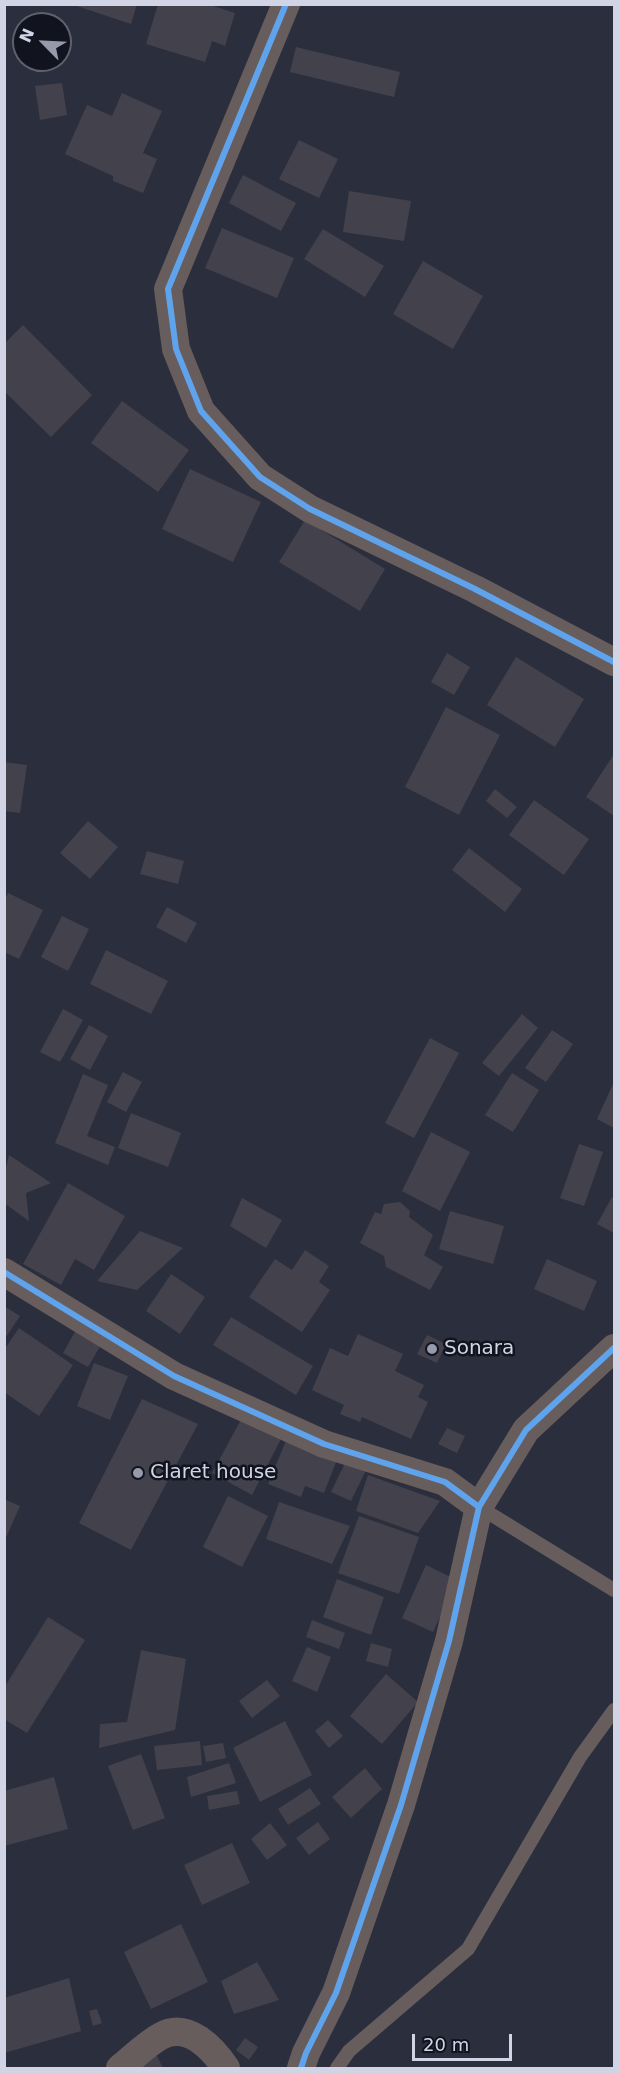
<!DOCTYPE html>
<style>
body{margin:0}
#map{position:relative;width:619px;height:2073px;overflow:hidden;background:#2b2e3c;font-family:"DejaVu Sans",sans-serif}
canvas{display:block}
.frame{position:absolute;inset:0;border:6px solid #d1d4e5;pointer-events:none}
.north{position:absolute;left:12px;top:12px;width:60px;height:60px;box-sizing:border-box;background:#11131e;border:2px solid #5e606e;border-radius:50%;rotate:294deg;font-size:16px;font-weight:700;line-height:24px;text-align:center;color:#d1d4e5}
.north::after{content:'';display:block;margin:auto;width:21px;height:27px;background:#979aaa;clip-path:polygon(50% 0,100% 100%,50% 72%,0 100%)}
.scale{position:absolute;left:412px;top:2034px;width:100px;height:27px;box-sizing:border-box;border:3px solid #d1d4e5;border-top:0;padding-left:8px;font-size:18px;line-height:21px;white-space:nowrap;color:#d1d4e5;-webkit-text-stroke:4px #11131e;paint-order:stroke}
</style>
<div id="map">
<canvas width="619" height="2073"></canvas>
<div class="frame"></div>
<div class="north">N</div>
<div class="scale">20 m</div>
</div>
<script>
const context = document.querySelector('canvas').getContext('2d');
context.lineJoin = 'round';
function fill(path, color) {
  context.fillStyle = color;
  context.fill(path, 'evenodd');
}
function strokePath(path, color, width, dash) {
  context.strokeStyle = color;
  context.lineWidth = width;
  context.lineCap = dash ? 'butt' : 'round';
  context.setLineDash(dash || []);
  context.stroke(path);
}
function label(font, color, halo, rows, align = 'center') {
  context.font = font + ' "DejaVu Sans",sans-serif';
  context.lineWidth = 5;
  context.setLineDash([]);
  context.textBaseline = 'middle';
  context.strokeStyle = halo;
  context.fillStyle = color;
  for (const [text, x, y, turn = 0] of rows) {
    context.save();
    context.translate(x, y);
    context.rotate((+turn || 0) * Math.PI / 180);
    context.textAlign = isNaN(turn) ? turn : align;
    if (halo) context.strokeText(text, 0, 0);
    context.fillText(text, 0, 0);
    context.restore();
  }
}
const building = new Path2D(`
 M71 4H137L131 24Z
 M158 4H207L235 13 225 46 212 41 205 62 146 44Z
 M296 47 400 72 394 97 290 72Z
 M62 83 67 115 40 120 35 86Z
 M122 93 162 111 143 153 157 159 143 193 113 181V176L65 154 87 105 112 116Z
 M299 140 338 159 319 198 279 179Z
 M243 175 296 203 281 231 229 203Z
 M349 191 411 201 404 241 343 232Z
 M222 228 294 258 277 298 205 268Z
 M323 229 384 266 365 297 304 259Z
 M423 261 483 296 453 349 393 314Z
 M23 325 92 395 51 437 4 391V344Z
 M122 401 189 450 158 492 91 443Z
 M190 469 261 502 233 562 162 529Z
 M305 520 385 569 360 611 279 562Z
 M447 653 470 667 454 695 431 682Z
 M516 657 584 699 555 747 487 705Z
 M446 707 500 735 459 815 405 787Z
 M614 754V816L586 797Z
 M4 762 27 765 20 813 4 811Z
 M495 789 517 807 507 818 486 801Z
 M534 800 589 839 564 875 509 835Z
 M88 821 118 847 90 879 60 853Z
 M469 848 522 889 505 912 452 870Z
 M147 851 184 861 178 884 140 874Z
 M8 893 43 910 19 959 4 952V901Z
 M167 907 197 923 186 943 156 927Z
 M62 916 89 929 68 971 41 957Z
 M106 950 168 981 151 1014 90 984Z
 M63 1009 83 1020 60 1062 40 1052Z
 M522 1014 538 1028 499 1076 482 1063Z
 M89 1025 108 1036 90 1070 70 1059Z
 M552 1030 573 1044 546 1082 525 1068Z
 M430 1038 459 1053 414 1138 385 1123Z
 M123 1072 142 1082 126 1112 107 1102Z
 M512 1073 539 1090 513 1132 485 1115Z
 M83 1074 108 1085 87 1136 115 1147 108 1165 55 1143Z
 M614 1082V1128L597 1119Z
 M131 1113 181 1133 168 1167 118 1148Z
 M431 1132 470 1152 440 1211 402 1191Z
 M579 1144 603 1152 584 1206 560 1198Z
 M9 1155 51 1183 26 1193 29 1221 4 1203V1176Z
 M68 1183 125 1216 94 1270 75 1259 61 1285 23 1264Z
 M612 1197 614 1199V1233L597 1224Z
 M242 1198 282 1220 266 1248 230 1226Z
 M400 1202 410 1211 409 1217 433 1235 424 1255 443 1267 430 1290 386 1267 384 1256 360 1243 375 1212 381 1214 384 1204Z
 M450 1211 504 1226 493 1264 439 1249Z
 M140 1231 183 1248 137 1290 97 1281Z
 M305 1250 329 1266 319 1282 330 1290 302 1332 249 1297 275 1259 292 1270Z
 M547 1259 597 1281 584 1311 534 1289Z
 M171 1274 205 1297 180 1334 146 1311Z
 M4 1306 20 1316 4 1340Z
 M231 1317 313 1366 296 1395 213 1345Z
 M19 1328 73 1365 39 1416 4 1392V1350Z
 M76 1330 101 1345 88 1367 63 1353Z
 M358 1334 403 1354 395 1371 424 1385 418 1397 428 1402 411 1439 362 1417 360 1422 340 1414 344 1405 312 1390 330 1348 348 1356Z
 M427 1335 446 1344 437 1363 417 1354Z
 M94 1363 128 1376 110 1420 77 1406Z
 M142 1399 198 1424 131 1550 79 1523Z
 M243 1416 282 1437 252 1495 212 1473Z
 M447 1428 465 1436 457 1453 438 1444Z
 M288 1436 338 1457 324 1493 305 1486 301 1497 268 1484Z
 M348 1457 368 1466 351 1501 331 1492Z
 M368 1475 440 1501 418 1533 356 1511Z
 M228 1496 268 1516 242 1567 203 1547Z
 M4 1499 20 1506 4 1542Z
 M279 1502 350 1526 332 1564 266 1539Z
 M359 1516 419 1537 399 1594 338 1573Z
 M426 1565 457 1580 433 1632 402 1618Z
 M337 1579 384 1597 371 1635 323 1617Z
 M48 1617 85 1640 27 1733 4 1719V1688Z
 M312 1620 345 1633 339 1649 306 1637Z
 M371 1643 392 1649 388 1667 366 1661Z
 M307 1647 331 1657 317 1692 292 1681Z
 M141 1650 186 1659 175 1730 99 1748 100 1724 127 1722Z
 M386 1674 418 1702 382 1744 350 1716Z
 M267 1680 280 1696 252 1718 239 1701Z
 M328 1720 343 1736 329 1748 315 1731Z
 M285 1721 312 1775 260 1802 233 1748Z
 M200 1741 202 1765 157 1770 154 1746Z
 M223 1743 226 1758 206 1762 203 1746Z
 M141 1754 165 1818 133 1830 108 1766Z
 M229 1763 236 1783 191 1797 187 1777Z
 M365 1768 382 1789 351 1818 332 1797Z
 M54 1777 68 1829 4 1846V1791Z
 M310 1788 321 1804 288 1825 278 1809Z
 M237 1791 240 1804 209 1810 207 1796Z
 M318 1822 330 1839 309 1855 296 1838Z
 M270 1823 287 1845 267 1860 251 1839Z
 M232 1843 250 1883 202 1905 184 1865Z
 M181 1924 208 1982 151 2009 124 1952Z
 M257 1962 279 2000 234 2014 221 1981Z
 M69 1978 81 2031 4 2053V1998Z
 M97 2009 102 2023 93 2026 89 2011Z
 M245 2038 258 2047 249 2060 236 2050Z
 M155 2052 163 2068H139Z`);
const lane = new Path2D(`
 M479 1507 614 1590
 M337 2068 349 2051 468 1949 580 1757 614 1710`);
const street = new Path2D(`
 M286 4 168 289 176 349 201 411 260 477 310 509 475 589 614 662
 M4 1272 174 1376 324 1444 445 1482 479 1507
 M120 2068C133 2058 146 2044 161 2036 188 2021 213 2049 226 2068
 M301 2068 306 2053 336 1993 401 1805 449 1641 479 1507 526 1430 614 1348`);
const cycleway = new Path2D(`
 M286 4 168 289 176 349 201 411 260 477 310 509 475 589 614 662
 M4 1272 174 1376 324 1444 445 1482 479 1507
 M301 2068 306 2053 336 1993 401 1805 449 1641 479 1507 526 1430 614 1348`);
const markers = [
 [432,1349,6,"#979aaa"],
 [138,1473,6,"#979aaa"]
];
const poiNames = [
 ["Sonara",444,1349],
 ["Claret house",150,1473]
];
fill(building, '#43424c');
strokePath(lane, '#665d5c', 14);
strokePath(street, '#665d5c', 28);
strokePath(cycleway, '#60a3ed', 6);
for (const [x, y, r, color] of markers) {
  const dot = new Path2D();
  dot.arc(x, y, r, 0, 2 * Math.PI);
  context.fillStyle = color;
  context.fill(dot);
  strokePath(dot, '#11131e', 2);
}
label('20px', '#d1d4e5', '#11131e', poiNames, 'left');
</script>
